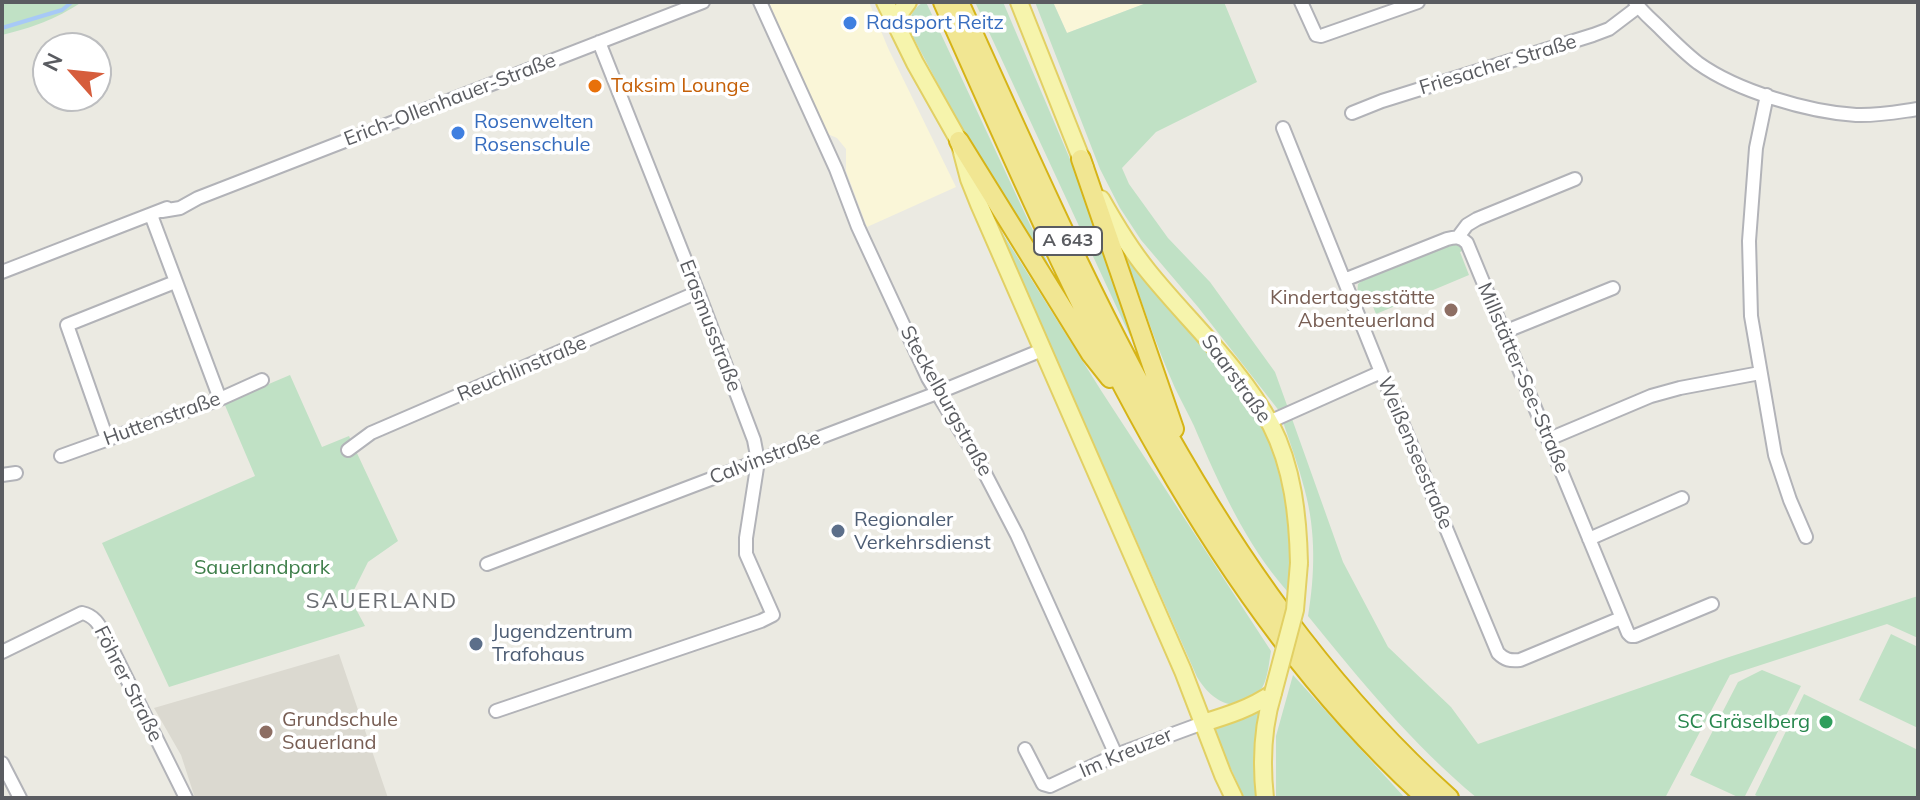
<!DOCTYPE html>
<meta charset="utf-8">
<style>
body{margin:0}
#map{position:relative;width:1920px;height:800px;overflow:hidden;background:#ebeae2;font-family:Mulish,sans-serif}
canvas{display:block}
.frame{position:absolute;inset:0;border:4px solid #5a5c61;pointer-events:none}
.north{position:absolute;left:32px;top:32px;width:80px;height:80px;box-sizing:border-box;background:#fff;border:2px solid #bdbec0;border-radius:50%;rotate:297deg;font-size:22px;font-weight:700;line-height:32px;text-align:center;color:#5a5c61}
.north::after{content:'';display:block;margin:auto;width:28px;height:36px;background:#d65d3c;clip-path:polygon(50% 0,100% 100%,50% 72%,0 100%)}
</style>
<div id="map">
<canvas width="1920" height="800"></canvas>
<div class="frame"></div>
<div class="north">N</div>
</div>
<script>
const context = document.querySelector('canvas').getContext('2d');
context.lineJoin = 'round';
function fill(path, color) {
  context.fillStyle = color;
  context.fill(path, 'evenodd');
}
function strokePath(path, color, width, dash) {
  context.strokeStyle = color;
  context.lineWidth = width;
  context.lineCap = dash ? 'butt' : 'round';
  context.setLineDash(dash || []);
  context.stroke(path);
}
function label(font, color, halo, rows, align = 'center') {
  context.font = font + ' Mulish,sans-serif';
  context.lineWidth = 7;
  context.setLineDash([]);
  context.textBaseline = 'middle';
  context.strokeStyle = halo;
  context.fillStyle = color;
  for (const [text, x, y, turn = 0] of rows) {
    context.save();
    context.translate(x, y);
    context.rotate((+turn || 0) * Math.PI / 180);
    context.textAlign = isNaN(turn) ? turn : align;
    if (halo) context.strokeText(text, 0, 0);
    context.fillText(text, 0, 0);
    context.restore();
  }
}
const commercial = new Path2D(`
 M769 2H869L888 48 956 187 867 227 846 171V149L837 138 823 132Z
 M1053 2H1149L1067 33Z`);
const education = new Path2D(`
 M339 654 388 798H195L181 755 154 708Z`);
const green = new Path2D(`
 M2 2H82C54 20 34 27 2 35Z
 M924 2H926L1056 280 966 137 912 35C908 20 910 10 924 2Z
 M975 2H1003L1084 192 1134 334 1130 336Z
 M1035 2H1053L1067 33 1149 2H1224L1257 82 1156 132 1122 168 1129 184 1168 238 1210 282 1275 372 1288 408 1280 412 1198 307 1141 240 1120 208 1100 169Z
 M996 223 1102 392 1271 651C1269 662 1268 678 1262 688 1261 689 1254 696 1253 697 1232 716 1208 696 1197 677Z
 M1457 244 1465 250 1460 252 1469 275 1376 314 1367 292 1357 295 1358 284 1363 280 1449 245Z
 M1123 250C1191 327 1275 405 1291 511 1295 537 1290 565 1287 591 1245 543 1219 484 1194 426 1188 413 1181 401 1175 388 1155 343 1140 296 1123 250Z
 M290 375 322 447 349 436 398 541 368 562 350 598 365 626 169 687 102 543 255 476 224 403Z
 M1291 416 1343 562 1388 647 1451 707 1478 744 1729 657 1918 596V638L1887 624 1730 675 1665 798H1477C1413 745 1360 680 1308 616 1315 575 1316 532 1305 491 1299 467 1290 443 1282 419Z
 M1891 634 1918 647V728L1859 700Z
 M1762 670 1801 686 1744 798H1740L1690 775 1738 682Z
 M1293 675 1405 798H1276V736Z
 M1804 694 1918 750V798H1761L1755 795Z
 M1261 712 1256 742V798H1244L1213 728Z`);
const stream = new Path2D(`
 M2 28 62 10 72 2`);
const minor = new Path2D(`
 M760 2 836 169 858 227 928 378 978 460 1017 535 1116 755
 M1301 2 1316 35 1321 36 1418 2
 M1635 2C1642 12 1652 20 1661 29 1673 41 1685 53 1698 63 1737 91 1808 112 1856 115 1877 116 1897 112 1918 109
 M1767 95 1756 148 1749 241 1751 316 1775 455 1790 500 1806 537
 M1352 113 1382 101 1593 35 1609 29 1638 7
 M1283 128 1381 372 1498 653C1505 660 1510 661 1520 660L1621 618
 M162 211 180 208 198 198 703 2
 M151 215 220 399
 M1458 237 1467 225 1477 219 1575 179
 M2 272 167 208
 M1344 280 1447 239C1455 237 1460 236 1467 243L1628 633 1631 636H1635L1712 604
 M1504 332 1613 288
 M1269 422 1381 372
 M107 439 67 325 175 282
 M1549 439 1651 396 1680 388 1760 373
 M348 450 371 433 698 292
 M61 456 220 399 262 380
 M2 475 16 473
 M1589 539 1682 498
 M487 564 937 393 1042 350
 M2 652 82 613C97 616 101 629 108 641L186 798
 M496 711 761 621 773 615 746 554V538L758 461 754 440 698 292 599 42
 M1025 749 1043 784 1050 786 1116 755 1203 723
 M2 763 20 798`);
const major = new Path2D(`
 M885 2 915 63 959 141 969 179 979 204 1183 671 1223 775 1234 798
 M1019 2 1085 168
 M894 21 908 2
 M1101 199C1115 224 1130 249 1148 271 1189 322 1240 367 1271 425 1293 468 1298 517 1299 563
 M1203 723C1229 715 1251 708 1273 693
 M1265 798C1261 762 1262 728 1273 693`);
const highway = new Path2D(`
 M943 2C1070 285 1193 585 1426 798
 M959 2C1088 286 1212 585 1449 798
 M959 141 1091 354 1110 378
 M1081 159 1174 429`);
const majorBridge = new Path2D(`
 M1273 693 1295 610 1299 563`);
const markers = [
 [850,23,8,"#3f7fe0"],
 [595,86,8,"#e8710a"],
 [458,133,8,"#3f7fe0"],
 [1451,310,8,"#8d6e63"],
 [838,531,8,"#5c6f8a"],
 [476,644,8,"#5c6f8a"],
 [1826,722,8,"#2e9e5b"],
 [266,732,8,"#8d6e63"]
];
const shields = [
 [1068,241,68]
];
const shieldNames = [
 ["A 643",1068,241]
];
const shopNames = [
 ["Radsport Reitz",866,23],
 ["Rosenwelten",474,122],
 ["Rosenschule",474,145]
];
const streetNames = [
 ["Friesacher Straße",1498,65,-17],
 ["Erich-Ollenhauer-Straße",450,100,-21],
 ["Erasmusstraße",710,326,69],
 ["Reuchlinstraße",522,369,-23],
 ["Millstätter-See-Straße",1523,378,67],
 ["Saarstraße",1236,379,54],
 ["Steckelburgstraße",946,401,61],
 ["Huttenstraße",162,419,-20],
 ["Weißenseestraße",1415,453,67],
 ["Calvinstraße",765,458,-21],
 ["Föhrer Straße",128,684,63],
 ["Im Kreuzer",1126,753,-23]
];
const foodNames = [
 ["Taksim Lounge",611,86]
];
const educationNames = [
 ["Kindertagesstätte",1435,298],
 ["Abenteuerland",1435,321],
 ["Grundschule",282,720,"left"],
 ["Sauerland",282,743,"left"]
];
const serviceNames = [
 ["Regionaler",854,520],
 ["Verkehrsdienst",854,543],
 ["Jugendzentrum",492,632],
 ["Trafohaus",492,655]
];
const parkNames = [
 ["Sauerlandpark",262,568]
];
const leisureNames = [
 ["SC Gräselberg",1810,722]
];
const neighbourhoodNames = [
 ["SAUERLAND",382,601]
];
fill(commercial, '#faf6d8');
fill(education, '#dbd9d0');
fill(green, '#c0e1c5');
strokePath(stream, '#a7c9f6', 4);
strokePath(minor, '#b2b3b8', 16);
strokePath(major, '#e2d064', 20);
strokePath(highway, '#d6b417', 22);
strokePath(minor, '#fff', 12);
strokePath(major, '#f6f4ac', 16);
strokePath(highway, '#f1e692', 18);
strokePath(majorBridge, '#e2d064', 20, []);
strokePath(majorBridge, '#f6f4ac', 16);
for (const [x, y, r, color] of markers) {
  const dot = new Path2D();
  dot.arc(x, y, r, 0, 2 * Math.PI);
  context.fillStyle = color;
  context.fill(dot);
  strokePath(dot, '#fff', 3);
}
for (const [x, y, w] of shields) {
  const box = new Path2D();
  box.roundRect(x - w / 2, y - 14, w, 28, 6);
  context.fillStyle = '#fff';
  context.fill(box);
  strokePath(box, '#5a5c61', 2);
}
label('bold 18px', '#5a5c61', null, shieldNames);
label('20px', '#366cbe', '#fff', shopNames, 'left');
label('20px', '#5a5c61', '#fff', streetNames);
label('20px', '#c56008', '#fff', foodNames, 'left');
label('20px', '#785e54', '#fff', educationNames, 'right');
label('20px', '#4e5e75', '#fff', serviceNames, 'left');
label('20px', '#3c7d48', '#fff', parkNames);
label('20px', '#27864d', '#fff', leisureNames, 'right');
context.letterSpacing = '2px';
label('22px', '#6b6e73', '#fff', neighbourhoodNames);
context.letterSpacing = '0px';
</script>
